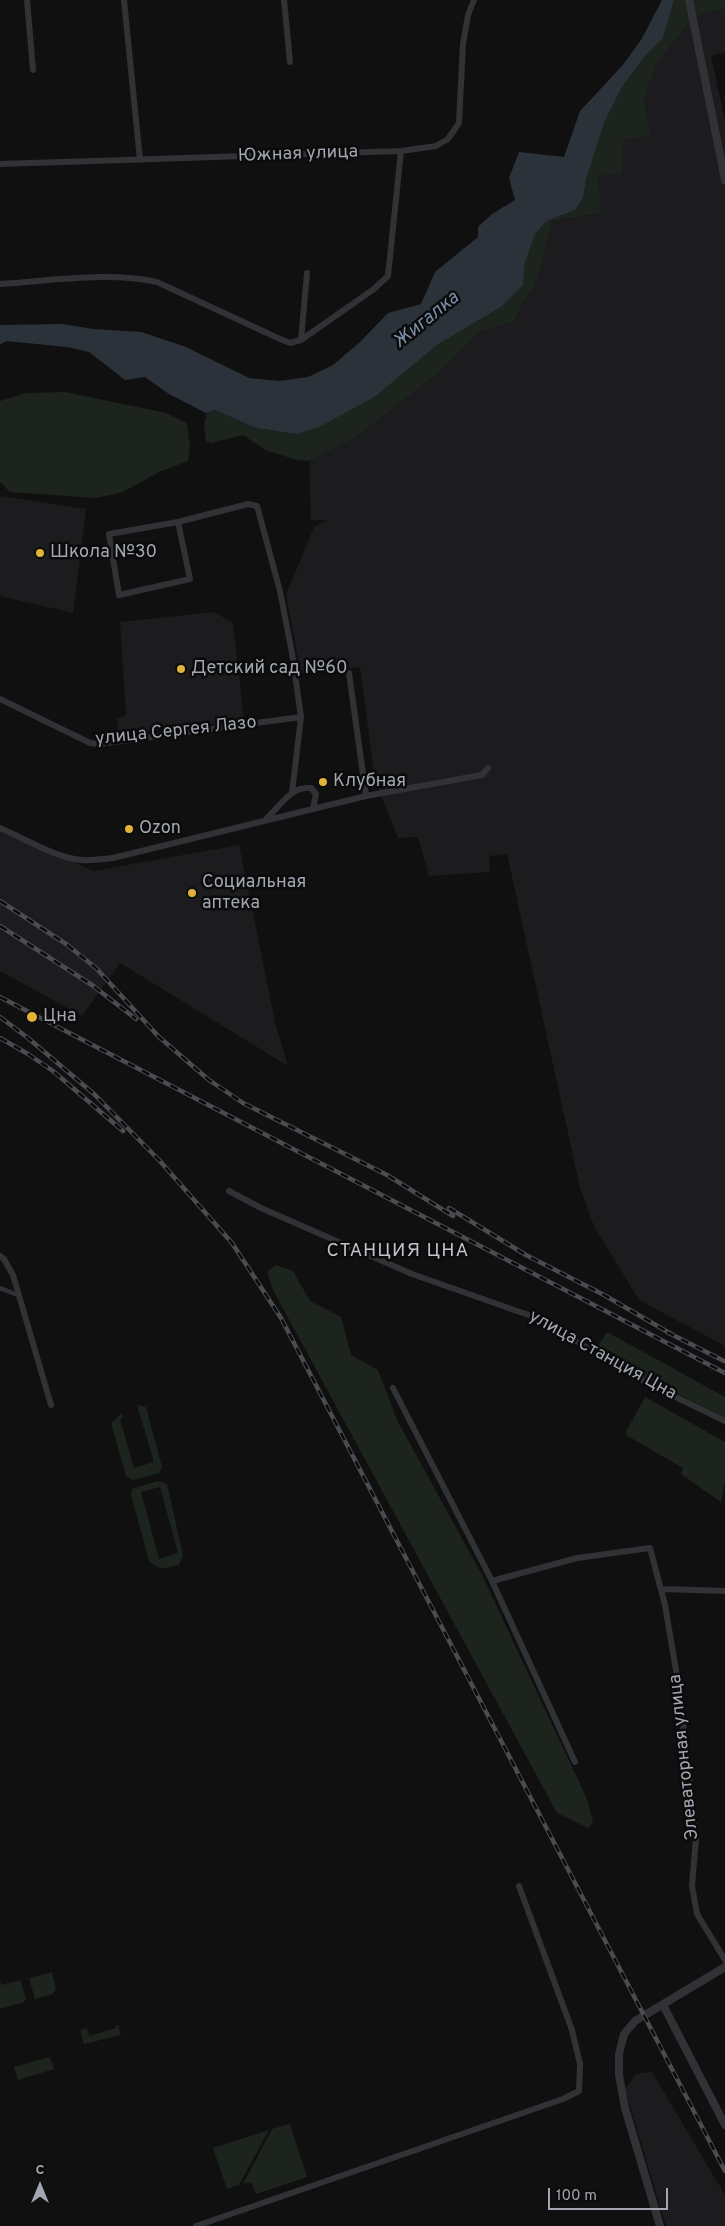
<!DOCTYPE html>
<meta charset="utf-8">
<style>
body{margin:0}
#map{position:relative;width:725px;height:2226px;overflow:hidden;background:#101011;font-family:Overpass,sans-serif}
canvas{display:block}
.north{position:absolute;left:15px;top:2161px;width:50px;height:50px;-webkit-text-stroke:4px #0b0b0c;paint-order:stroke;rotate:0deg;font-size:14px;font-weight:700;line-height:20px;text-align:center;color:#a2a6b1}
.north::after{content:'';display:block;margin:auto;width:18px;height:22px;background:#a2a6b1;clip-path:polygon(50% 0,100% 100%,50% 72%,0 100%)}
.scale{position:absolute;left:548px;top:2188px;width:120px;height:22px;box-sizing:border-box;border:2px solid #a2a6b1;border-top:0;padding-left:6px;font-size:15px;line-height:18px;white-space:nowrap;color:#a2a6b1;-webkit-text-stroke:4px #0b0b0c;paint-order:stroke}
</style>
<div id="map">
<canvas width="725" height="2226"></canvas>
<div class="north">С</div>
<div class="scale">100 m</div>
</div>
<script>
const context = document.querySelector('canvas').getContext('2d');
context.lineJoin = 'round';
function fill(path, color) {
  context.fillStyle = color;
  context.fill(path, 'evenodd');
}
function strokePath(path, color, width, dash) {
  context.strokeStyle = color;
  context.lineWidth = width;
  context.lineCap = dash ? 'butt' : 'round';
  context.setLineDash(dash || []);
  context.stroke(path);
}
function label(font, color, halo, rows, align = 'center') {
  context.font = font + ' Overpass,sans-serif';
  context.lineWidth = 5;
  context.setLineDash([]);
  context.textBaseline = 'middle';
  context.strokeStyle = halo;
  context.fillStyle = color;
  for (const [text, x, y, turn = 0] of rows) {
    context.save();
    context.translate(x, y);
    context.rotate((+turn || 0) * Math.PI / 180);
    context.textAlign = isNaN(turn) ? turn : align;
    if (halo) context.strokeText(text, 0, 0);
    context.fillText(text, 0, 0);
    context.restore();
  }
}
const built = new Path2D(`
 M725 9V52L711 56 725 120V1346L639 1300 594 1226 580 1188 507 854 489 856 490 872 429 876 418 837 398 838 375 780 360 667 301 674 286 595 314 527 327 520H311L309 461 355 438 437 374 480 331 514 322 524 301 534 287 542 264 552 221 602 213 596 176 623 140 651 134 644 99 655 66 690 21 700 15Z
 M0 496 86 509 73 613 0 596Z
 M214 612 233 623 244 720 118 735 117 719 126 715 120 622Z
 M0 831 94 871 239 845 276 1026 288 1066 120 963 82 1016 0 971Z
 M652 2072 725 2195V2226H666L625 2089 636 2074Z`);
const green = new Path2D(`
 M674 0H725V9L700 15 690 21 655 66 644 99 651 135 623 140 622 173 597 176 602 213 552 221 542 264 534 287 524 301 514 322 480 331 437 374 355 438 309 461 297 460 265 450 243 435 211 443 206 441 204 426 207 413 215 410 256 428 297 434 376 396 437 345 501 307 523 285 525 263 535 234 547 221 575 210 583 198 586 180 604 123 622 87 644 57 663 38Z
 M65 392 166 413 187 423 190 447 188 461 159 472 123 492 96 498 10 492 0 482V401L26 393Z
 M276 1265 293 1271 310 1301 341 1317 351 1355 378 1370 397 1420 482 1575 587 1799 593 1822 588 1828 557 1813 273 1290 267 1272Z
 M607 1332 725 1397V1418L658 1384 651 1383 597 1348Z
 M645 1397 725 1442V1481L721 1502 681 1474 683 1468 626 1435 627 1430Z
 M137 1405 146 1407 162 1467 159 1473 133 1480 126 1476 111 1423 122 1413 123 1417 120 1419 134 1468 154 1462Z
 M158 1481 167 1484 183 1555 179 1565C166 1568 159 1571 149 1561L131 1495 132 1489ZM160 1487 178 1553 159 1559 141 1492Z
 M52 1972 56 1990 53 1994 35 1999 29 1978Z
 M20 1980 26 1998 24 2002 0 2009V1981L1 1985Z
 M116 2025H118L121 2035 84 2044 80 2030 87 2028 89 2036 116 2028Z
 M50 2057 54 2069 18 2080 14 2067Z
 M290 2124 307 2177 256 2194 251 2182 243 2184 272 2129Z
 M269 2130 239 2185 227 2189 213 2148Z`);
const water = new Path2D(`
 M662 0H674L663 38 644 57 622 87 604 123 586 180 583 198 575 210 547 221 535 234 525 263 523 285 501 307 437 345 376 396 319 427 297 434 256 428 215 410 206 413 169 394 145 377 125 380 89 352 67 347 6 341 0 345V325L63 324 93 329 141 332 186 347 249 378 279 381 308 377 333 365 360 342 388 313 421 304 435 272 478 237V227L492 214 515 200 509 178 519 152 564 157 580 111 622 66 641 40Z`);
const pedestrian = new Path2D(`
 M0 1288 18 1295`);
const minor = new Path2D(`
 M27 0 33 70
 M124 0 140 160
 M284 0 290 62
 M0 164 401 151 436 146 448 139 459 123 463 44 468 15 474 0
 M0 284C51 281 107 271 157 282L280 339 290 343 301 340 374 289 388 276 401 151
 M301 340 307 273
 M178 522 190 579 119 595 109 534 178 522 248 504 257 506 280 591 292 653 301 717 292 793
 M349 673 366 796
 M0 699 90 743 99 744 301 717
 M266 819C280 806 291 786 311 788L316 794 313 809
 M0 828C24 838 56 858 81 860 92 861 103 859 113 858L366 796 482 775 488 768
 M229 1191 261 1208 412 1274 537 1318 649 1384 725 1421
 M0 1256 4 1259 13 1275 51 1405
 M393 1388 492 1581
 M662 1589 725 1591
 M575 1762 492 1581 577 1558 650 1548 665 1605 679 1688 696 1838 692 1886 697 1914 725 1960
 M196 2226 563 2099 579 2091 580 2064 572 2030 519 1886`);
const tertiary = new Path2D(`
 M689 0 725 180
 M663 2005 725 2125
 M660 2226 625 2108 619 2075V2054L624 2034 635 2021 725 1967`);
const rail = new Path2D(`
 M0 901 66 944 96 968 159 1037 209 1080 243 1103 387 1175 453 1216
 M0 926 92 985 136 1019
 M0 997 725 1373
 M0 1017 28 1038 94 1094 159 1160 232 1243 281 1318 725 2171
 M0 1038 28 1054 53 1071 123 1131
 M449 1208 526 1255 604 1295 673 1335
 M667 1332 724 1361`);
const markers = [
 [40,553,5,"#e1b338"],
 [181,669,5,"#e1b338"],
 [323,782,5,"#e1b338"],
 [129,829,5,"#e1b338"],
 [192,893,5,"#e1b338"],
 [32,1017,6,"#e1b338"]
];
const streetNames = [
 ["Южная улица",298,155,-2],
 ["улица Сергея Лазо",176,732,-6],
 ["улица Станция Цна",602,1356,29],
 ["Элеваторная улица",685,1757,-96]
];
const poiNames = [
 ["Школа №30",50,553],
 ["Детский сад №60",191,669],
 ["Клубная",333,782],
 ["Ozon",139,829],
 ["Социальная",202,883],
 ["аптека",202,904],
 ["Цна",43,1017]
];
const waterNames = [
 ["Жигалка",427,321,-39]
];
const neighbourhoodNames = [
 ["СТАНЦИЯ ЦНА",398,1252]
];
fill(built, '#1c1c1e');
fill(green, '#1d241e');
fill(water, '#2b3239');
strokePath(pedestrian, '#313236', 4.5);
strokePath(minor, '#313236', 6);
strokePath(tertiary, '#313236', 8);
strokePath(rail, '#4b4c51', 4.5);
strokePath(rail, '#0b0b0c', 2.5, [8]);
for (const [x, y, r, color] of markers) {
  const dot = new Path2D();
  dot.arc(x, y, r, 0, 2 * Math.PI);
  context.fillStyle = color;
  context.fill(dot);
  strokePath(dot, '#0b0b0c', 2);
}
label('18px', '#a2a6b1', '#0b0b0c', streetNames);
label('18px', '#a2a6b1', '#0b0b0c', poiNames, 'left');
label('italic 19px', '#7b91aa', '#0b0b0c', waterNames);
context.letterSpacing = '1px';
label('19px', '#c3c5cd', '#0b0b0c', neighbourhoodNames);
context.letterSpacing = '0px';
</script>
